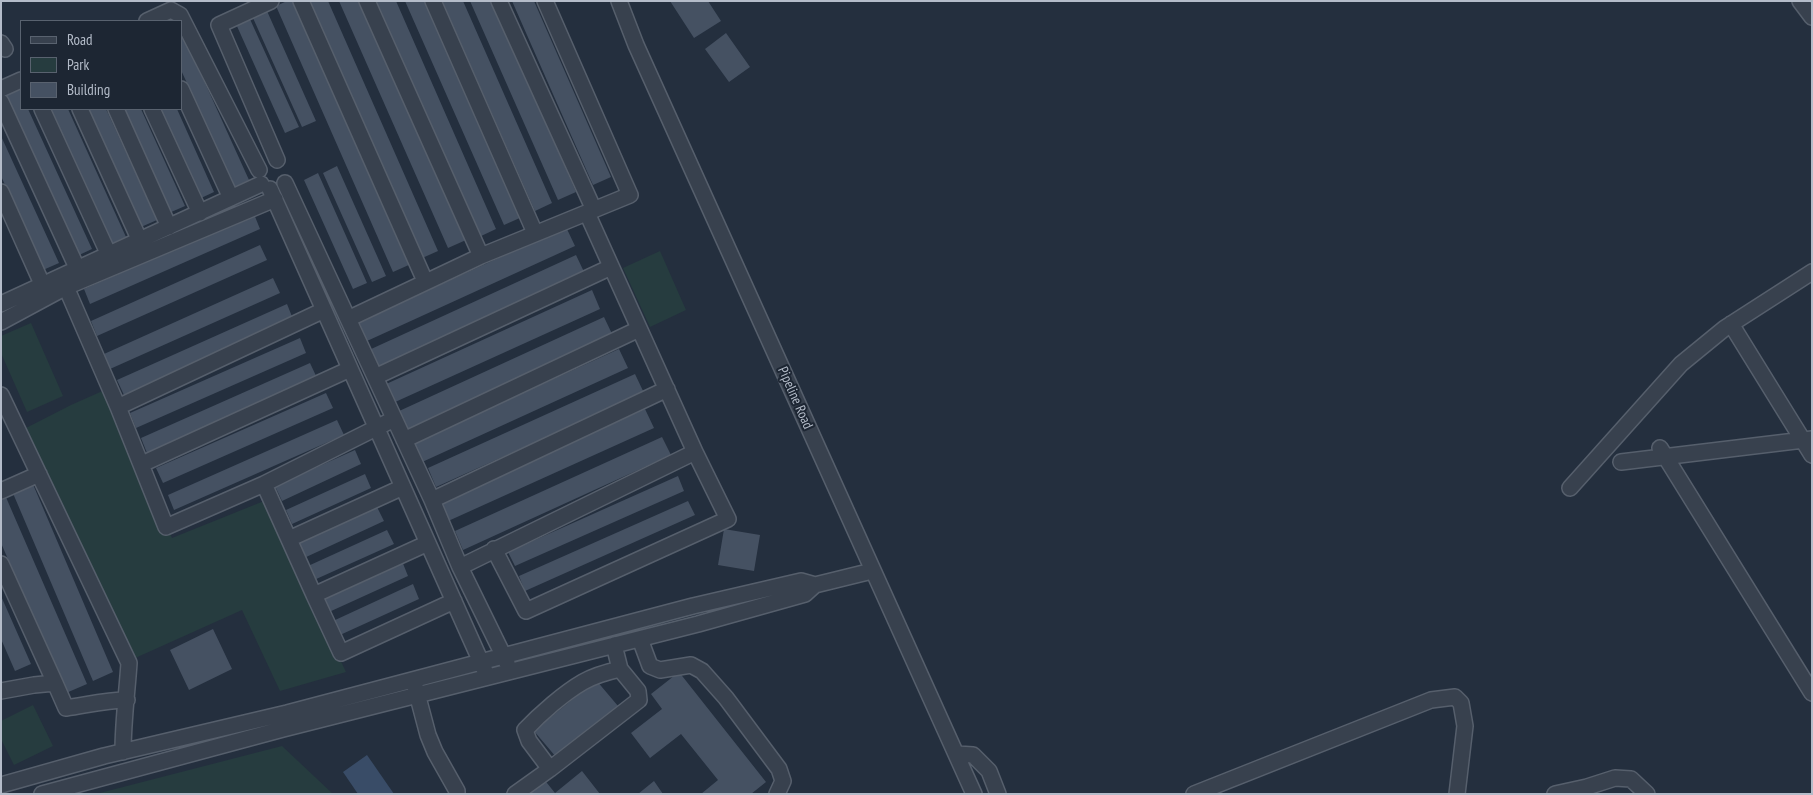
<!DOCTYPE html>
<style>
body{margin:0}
#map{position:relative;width:1813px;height:795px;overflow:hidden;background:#242f3e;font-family:"PT Sans Narrow",sans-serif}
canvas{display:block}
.frame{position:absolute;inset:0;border:2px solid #b4bcc9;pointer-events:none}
.legend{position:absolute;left:20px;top:20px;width:162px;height:90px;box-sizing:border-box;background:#1d2633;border:1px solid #59626f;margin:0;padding:6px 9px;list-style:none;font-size:15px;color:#b4bcc9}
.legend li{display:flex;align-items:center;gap:10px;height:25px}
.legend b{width:25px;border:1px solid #59626f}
</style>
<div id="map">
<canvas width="1813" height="795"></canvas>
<div class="frame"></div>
<ul class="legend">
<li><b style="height:6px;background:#38414e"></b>Road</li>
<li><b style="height:14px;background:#263c3f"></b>Park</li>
<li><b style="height:14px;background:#455162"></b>Building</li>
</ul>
</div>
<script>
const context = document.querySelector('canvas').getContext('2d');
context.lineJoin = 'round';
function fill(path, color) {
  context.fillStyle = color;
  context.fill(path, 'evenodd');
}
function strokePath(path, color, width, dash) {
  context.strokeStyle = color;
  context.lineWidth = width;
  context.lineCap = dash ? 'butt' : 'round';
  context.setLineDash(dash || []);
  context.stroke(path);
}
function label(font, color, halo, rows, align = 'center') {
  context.font = font + ' "PT Sans Narrow",sans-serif';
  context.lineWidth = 4;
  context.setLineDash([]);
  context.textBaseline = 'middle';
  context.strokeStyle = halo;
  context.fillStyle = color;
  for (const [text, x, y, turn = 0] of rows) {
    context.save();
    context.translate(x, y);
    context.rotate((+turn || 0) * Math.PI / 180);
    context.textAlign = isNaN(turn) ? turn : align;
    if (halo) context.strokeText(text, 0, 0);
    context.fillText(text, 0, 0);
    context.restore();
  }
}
const green = new Path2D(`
 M660 251 686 310 650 327 623 268Z
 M31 323 63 396 27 412 1 353V336Z
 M107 389 172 538 264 501 346 672 280 691 242 610 133 659 26 428 71 405Z
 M33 705 53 746 14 765 1 739V721Z
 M282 746 333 794H96Z`);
const water = new Path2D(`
 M367 755 394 794H358L343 772Z`);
const building = new Path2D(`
 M287 1H295L411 264 393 272 276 6Z
 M306 1H328L438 251 420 259Z
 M339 1H361L466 240 448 248Z
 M375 1H396L496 229 479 237Z
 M405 1H427L522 217 504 225Z
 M442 1H463L552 203 535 211Z
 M470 1H492L576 192 558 200Z
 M512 1H534L611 177 593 185Z
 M670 1H708L721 21 694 38Z
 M267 11 316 121 302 127 253 18Z
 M249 17 299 127 285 133 236 24Z
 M181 30 249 180 234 187 181 70Z
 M726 33 750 67 729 82 705 49Z
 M18 86 21 93V109H28L92 249 77 256 3 93Z
 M50 109H68L126 237 111 244Z
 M88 109H106L157 220 141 227Z
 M122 109H141L185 206 169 213Z
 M158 109H177L214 192 199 199Z
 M1 136 59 263 43 270 1 176Z
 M337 166 386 276 372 282 323 173Z
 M318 173 367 283 353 289 304 180Z
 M254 214 260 229 90 304 84 289Z
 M566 227 575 246 367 341 359 322Z
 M260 245 267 260 97 336 91 321Z
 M576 255 585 274 377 368 369 350Z
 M273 278 280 293 110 369 104 354Z
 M592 290 600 309 393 403 384 385Z
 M287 304 293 319 124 395 117 380Z
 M604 317 613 336 405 431 397 412Z
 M300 338 306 353 136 428 130 413Z
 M619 349 628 368 420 463 412 444Z
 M310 363 317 378 147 453 141 438Z
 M635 374 644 393 436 487 428 468Z
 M326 393 333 408 163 483 156 468Z
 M645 409 654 428 446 522 438 504Z
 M337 420 344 435 174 510 168 495Z
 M662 437 671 455 463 550 455 531Z
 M355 450 361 464 282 501 275 486Z
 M365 474 371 488 292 524 286 510Z
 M678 476 684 491 515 566 508 552Z
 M32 482 113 672 93 681 12 491Z
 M5 495 87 684 66 693 1 543V496Z
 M688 501 695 515 525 591 519 576Z
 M377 507 384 521 304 558 298 543Z
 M724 529 760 535 754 571 718 565Z
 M387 530 394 544 314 580 308 566Z
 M402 561 408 576 329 612 322 598Z
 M413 584 419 599 340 635 333 621Z
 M1 596 31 664 15 671 1 639Z
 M213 629 232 669 189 690 170 650Z
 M679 672 766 782 751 794H701L718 780 681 734 650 758 631 733 662 709 651 694Z
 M596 680 618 706 556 757 534 731Z
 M582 771 600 794H523L543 778 555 793Z
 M654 781 663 794H638Z`);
const minor = new Path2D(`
 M271 1 219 25 277 160
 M301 1 425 281
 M367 1 481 256
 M433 1 535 233
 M499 1 594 210
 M619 1 636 45 974 794
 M1800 1 1812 17
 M147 21 171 10 180 15 259 170
 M1 43 5 49
 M1 89 21 80
 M181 89 231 198
 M1 102 78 270
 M42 109 109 255
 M80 109 140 241
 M116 109 169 227
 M152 109 200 213
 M285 183 432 500 460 567 507 663
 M270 189 485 671
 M1 192 43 286
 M275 199 66 287 118 407 166 527 264 484 394 419
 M1 304 261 184
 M348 319 481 256 630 195 545 1
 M1 322 66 287
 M1731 324 1812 455
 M375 377 611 267
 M1 395 129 663C127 693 123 722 123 752
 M118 407 324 310
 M404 440 639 329
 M1660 448 1812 693
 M1621 462 1812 439
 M142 464 350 369
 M264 484 314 595 428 543
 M1570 488 1681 364 1725 328 1812 272
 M1 491 39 474
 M432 500 667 389
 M289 539 403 487
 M494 549 526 611 728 519 695 452
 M1 564 55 683
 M460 567 695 452 587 213
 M314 595 341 653 454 601
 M640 639 650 666 660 670 691 665 702 671 726 698 779 769 783 781 777 794
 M415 686 428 735 435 752 457 791V794
 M1 691 34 685 55 683 66 708C87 705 106 700 127 700
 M957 754 973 755 989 771 998 794
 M550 769 529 741 525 730C540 714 564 693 583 682 595 675 607 672 620 669
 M1 785 104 756 287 713 693 606 801 581 815 585
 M42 794 283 729 698 624 805 594 815 585 872 571
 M515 794 550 769 639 700 638 691 620 669 614 645
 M1194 794 1431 700 1455 697 1461 703 1465 726 1457 794
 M1555 794 1587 787 1615 778 1631 779 1647 794`);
const streetNames = [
 ["Pipeline Road",795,398,66]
];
fill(green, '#263c3f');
fill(water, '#394c67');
fill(building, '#455162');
strokePath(minor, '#565f6c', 18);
strokePath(minor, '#38414e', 15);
label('14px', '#b4bcc9', '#1d2633', streetNames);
</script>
